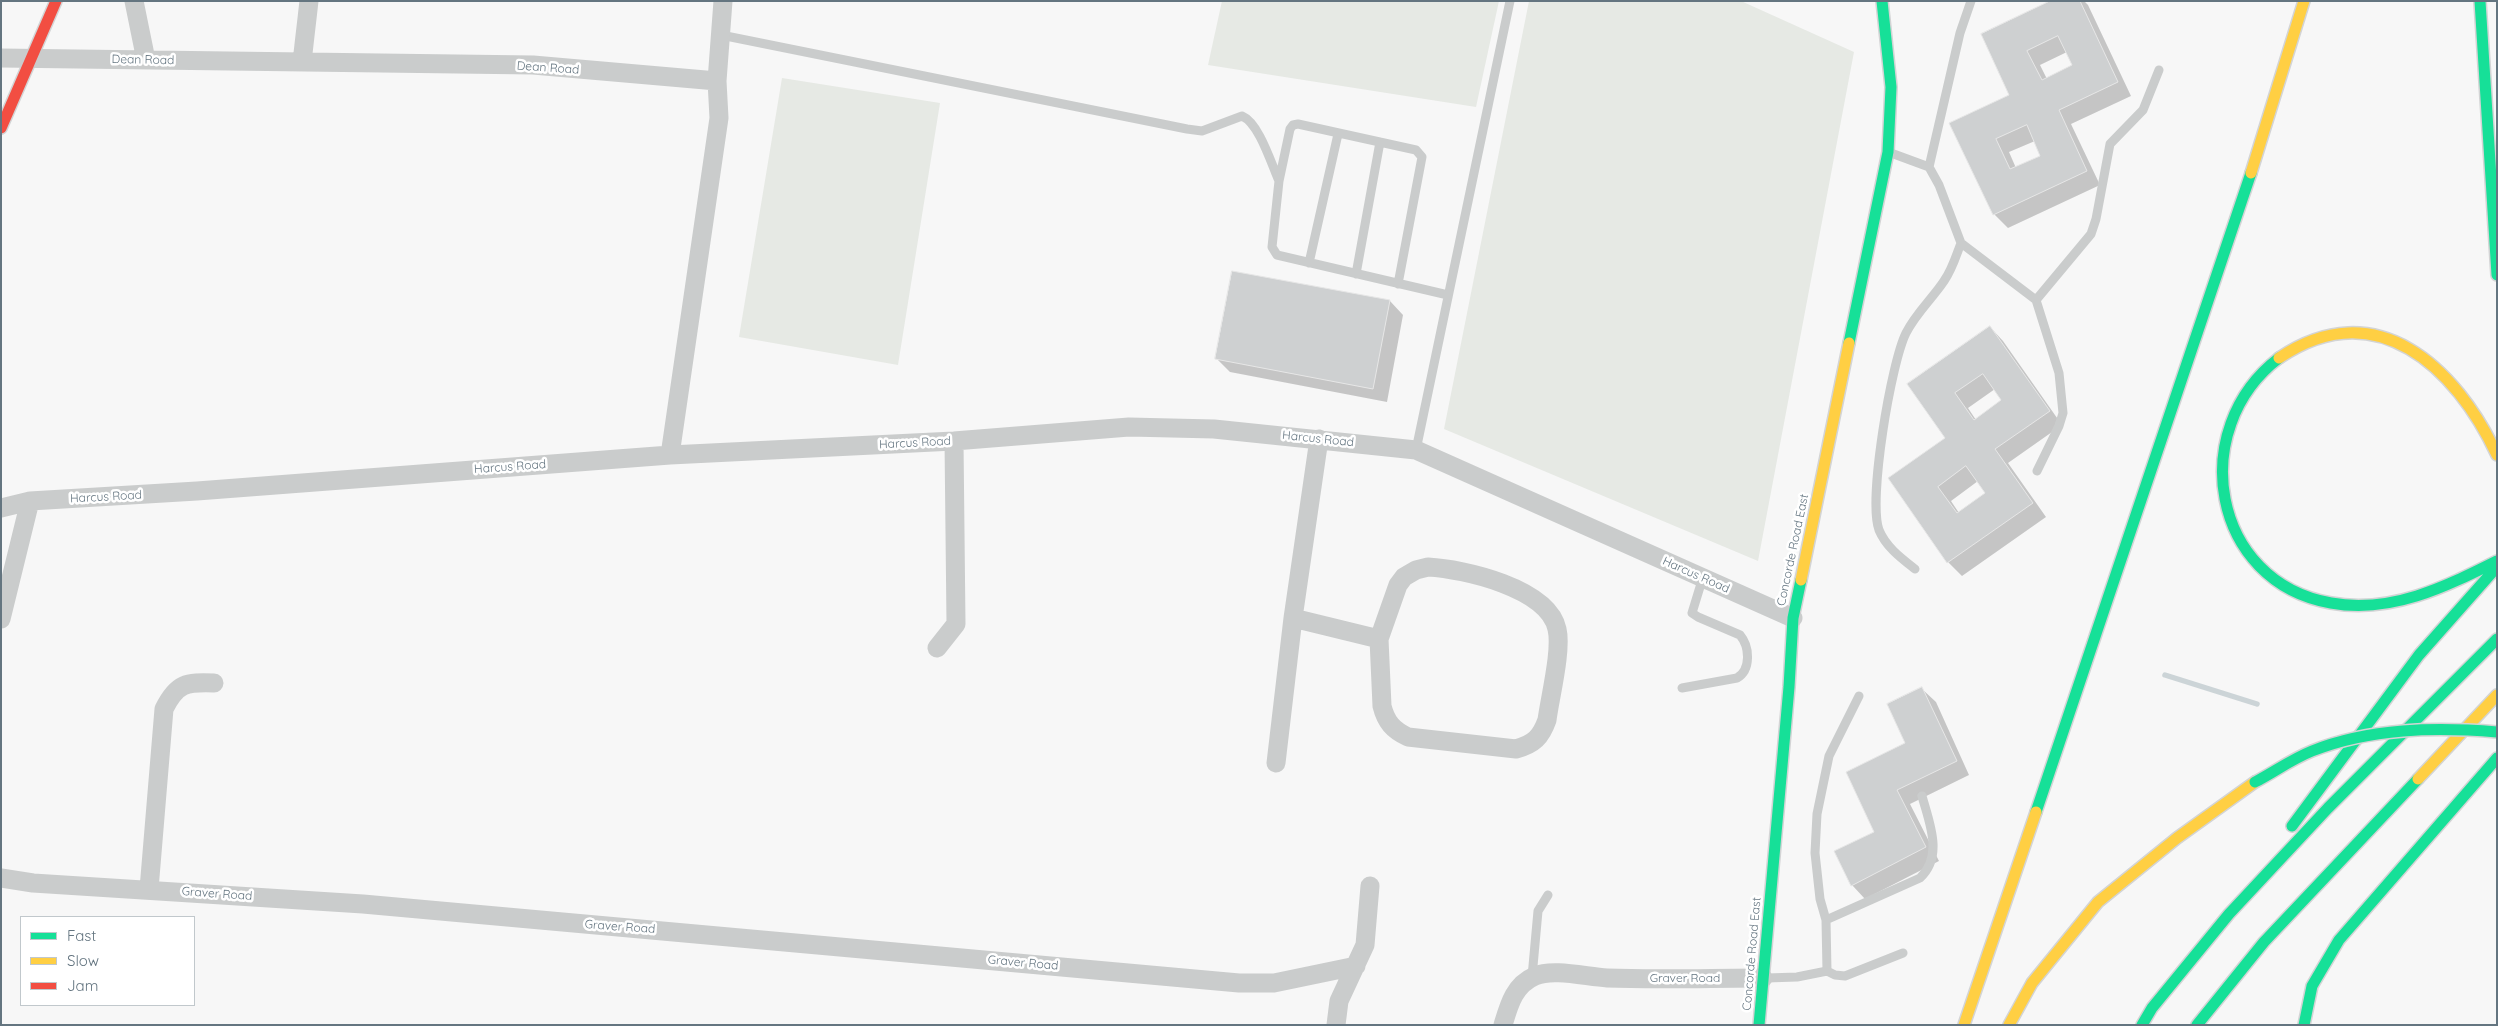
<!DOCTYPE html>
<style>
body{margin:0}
#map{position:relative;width:2498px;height:1026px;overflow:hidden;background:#f7f7f7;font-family:Quicksand,sans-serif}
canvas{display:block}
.frame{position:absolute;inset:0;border:2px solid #647580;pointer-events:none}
.legend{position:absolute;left:20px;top:916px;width:175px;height:90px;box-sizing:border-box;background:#fff;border:1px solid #c1c8cc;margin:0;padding:6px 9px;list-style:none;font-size:15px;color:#647580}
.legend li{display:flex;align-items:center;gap:10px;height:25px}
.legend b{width:25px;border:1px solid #c1c8cc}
</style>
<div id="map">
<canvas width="2498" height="1026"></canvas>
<div class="frame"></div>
<ul class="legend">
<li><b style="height:6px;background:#16e098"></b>Fast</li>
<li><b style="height:6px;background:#ffcf43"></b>Slow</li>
<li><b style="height:6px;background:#f24e42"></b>Jam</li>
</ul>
</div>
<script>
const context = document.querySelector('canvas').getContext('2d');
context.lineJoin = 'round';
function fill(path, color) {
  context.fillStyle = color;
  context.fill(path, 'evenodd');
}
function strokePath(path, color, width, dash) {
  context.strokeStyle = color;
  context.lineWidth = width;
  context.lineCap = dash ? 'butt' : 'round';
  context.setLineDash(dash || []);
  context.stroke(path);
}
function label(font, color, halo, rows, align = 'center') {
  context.font = font + ' Quicksand,sans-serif';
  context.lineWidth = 5;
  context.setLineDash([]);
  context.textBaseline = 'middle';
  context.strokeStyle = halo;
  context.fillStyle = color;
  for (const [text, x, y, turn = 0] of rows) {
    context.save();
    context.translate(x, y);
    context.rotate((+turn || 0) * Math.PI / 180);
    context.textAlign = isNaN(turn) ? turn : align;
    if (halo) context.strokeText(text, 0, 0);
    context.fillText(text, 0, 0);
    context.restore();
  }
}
const green = new Path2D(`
 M1222 1H1499L1476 107 1208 65Z
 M1529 1H1741L1854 52 1758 561 1444 429Z
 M782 78 940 103 898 365 739 337Z`);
const shadow = new Path2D(`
 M2053 1H2084L2088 5 2131 96 2071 124 2100 185 2008 228 1994 214 1951 123 2011 95 1982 35ZM2067 52 2074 66 2047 79 2040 65ZM2035 141 2042 156 2016 168 2009 152Z
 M1233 272 1390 301 1403 315 1387 402 1230 372 1216 358Z
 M1990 327 2003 341 2062 425 2008 463 2046 517 1962 576 1948 562 1889 479 1947 438 1908 384ZM1995 389 2003 401 1976 420 1968 408ZM1978 481 1987 493 1959 513 1951 501Z
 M1922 689 1936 702 1969 775 1910 804 1939 861 1865 899 1852 885 1875 833 1907 744Z`);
const stream = new Path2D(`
 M2165 675 2257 704`);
const building = new Path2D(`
 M2050 1H2080L2118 82 2059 110 2087 171 1993 215 1949 123 2009 95 1981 34ZM2058 36 2072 65 2042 80 2027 51ZM2027 125 2040 156 2010 169 1996 139Z
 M1232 271 1390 300 1373 389 1215 359Z
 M1990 326 2050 411 1995 449 2033 503 1947 563 1888 478 1945 438 1907 384ZM1983 374 2001 400 1974 420 1955 393ZM1966 466 1985 493 1957 513 1938 487Z
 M1922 687 1957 761 1897 790 1926 847 1851 886 1834 851 1874 832 1846 772 1905 743 1887 704Z`);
const lane = new Path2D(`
 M721 35 1187 129 1202 131 1242 116C1259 123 1271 163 1279 181
 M1891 153 1929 167 1939 185 1961 243C1956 256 1952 270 1944 281 1932 299 1916 313 1906 333 1891 363 1868 500 1879 530 1886 547 1901 558 1915 569
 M1929 167 1960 33 1971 1
 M1961 243 2036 300 2059 373 2063 413 2059 426 2037 471
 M1309 263 1338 134
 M1356 274 1380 142
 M1398 284 1422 157 1416 150 1298 124 1293 125 1290 129 1279 181 1272 247 1277 255C1334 268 1391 282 1448 295
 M2036 300 2091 234 2096 219 2110 144 2143 110 2159 70
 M1416 450 1510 1
 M1682 688 1737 678C1751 670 1750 647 1740 635L1698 617 1692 613 1703 577
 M1826 920 1920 878C1944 856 1929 822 1922 796
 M1827 971 1826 920 1820 899 1815 853 1817 814 1829 756 1859 696
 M1532 977 1538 911 1548 895
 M1767 978 1797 977 1827 971 1835 975 1845 976 1903 953`);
const street = new Path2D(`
 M134 1 146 60
 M1 58 533 65 717 81 719 118 670 455
 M302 62 309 1
 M717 81 723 1
 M1319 439 1293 618 1379 639
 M1 508 30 501 197 491 670 455 954 441 1129 427 1214 429 1416 450 1793 618
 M1428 567C1464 569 1548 588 1557 629 1562 650 1550 697 1547 720 1541 737 1534 744 1516 749L1408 737C1393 730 1386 722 1382 706L1379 639 1398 585 1404 577 1416 570Z
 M1 619 30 501
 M937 648 956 624 954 441
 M1276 763 1293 618
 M1 878 33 883 363 904 1239 983H1274L1356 966
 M149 889 164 709C177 683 186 682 214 683
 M1336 1025 1339 1001 1365 945 1370 886
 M1503 1025C1509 1005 1514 985 1535 976 1553 968 1587 977 1607 978 1659 980 1711 978 1763 978`);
const fast = new Path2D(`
 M2480 1 2497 275
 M1849 343 1888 152 1891 87 1882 1
 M2279 358C2186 429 2211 582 2331 603 2391 614 2445 587 2497 561
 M2036 812 2251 173
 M2292 826 2419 655 2496 568
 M1759 1025 1789 687 1793 618 1801 580
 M2142 1025 2152 1008 2229 914 2328 808 2497 639
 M2197 1025 2264 942 2418 779
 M2304 1025 2312 986 2339 940 2497 758`);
const slow = new Path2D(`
 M2251 173 2304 1
 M2279 358C2376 292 2456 367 2497 455
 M1801 580 1849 343
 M2418 779 2497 695
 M1964 1025 2036 812
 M2009 1025 2032 983 2098 902 2177 838 2255 782`);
const jam = new Path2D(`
 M1 128 56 1`);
const fastBridge = new Path2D(`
 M2255 782C2274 772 2292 759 2312 751 2370 728 2435 727 2497 732`);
const streetNames = [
 ["Dean Road",143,60,1],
 ["Dean Road",548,68,4],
 ["Harcus Road",1318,439,6],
 ["Harcus Road",915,443,-3],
 ["Harcus Road",510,467,-4],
 ["Harcus Road",106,497,-3],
 ["Concorde Road East",1793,550,-78],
 ["Harcus Road",1696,575,24],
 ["Graver Road",217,894,4],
 ["Graver Road",620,927,4],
 ["Concorde Road East",1752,954,-85],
 ["Graver Road",1023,963,5],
 ["Graver Road",1685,978]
];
fill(green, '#e6e9e4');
fill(shadow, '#0003');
strokePath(stream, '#ccd4d7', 5.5);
fill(building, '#ced0d1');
strokePath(building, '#e6e6e6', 1);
strokePath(fast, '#d3d4d5', 14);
strokePath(slow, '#d3d4d5', 14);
strokePath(jam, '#d3d4d5', 14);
strokePath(lane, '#cacccc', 9);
strokePath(street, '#cacccc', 19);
strokePath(fast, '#16e098', 11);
strokePath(slow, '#ffcf43', 11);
strokePath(jam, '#f24e42', 11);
strokePath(fastBridge, '#d3d4d4', 14, []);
strokePath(fastBridge, '#16e098', 11);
label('12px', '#647580', '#fff', streetNames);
</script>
